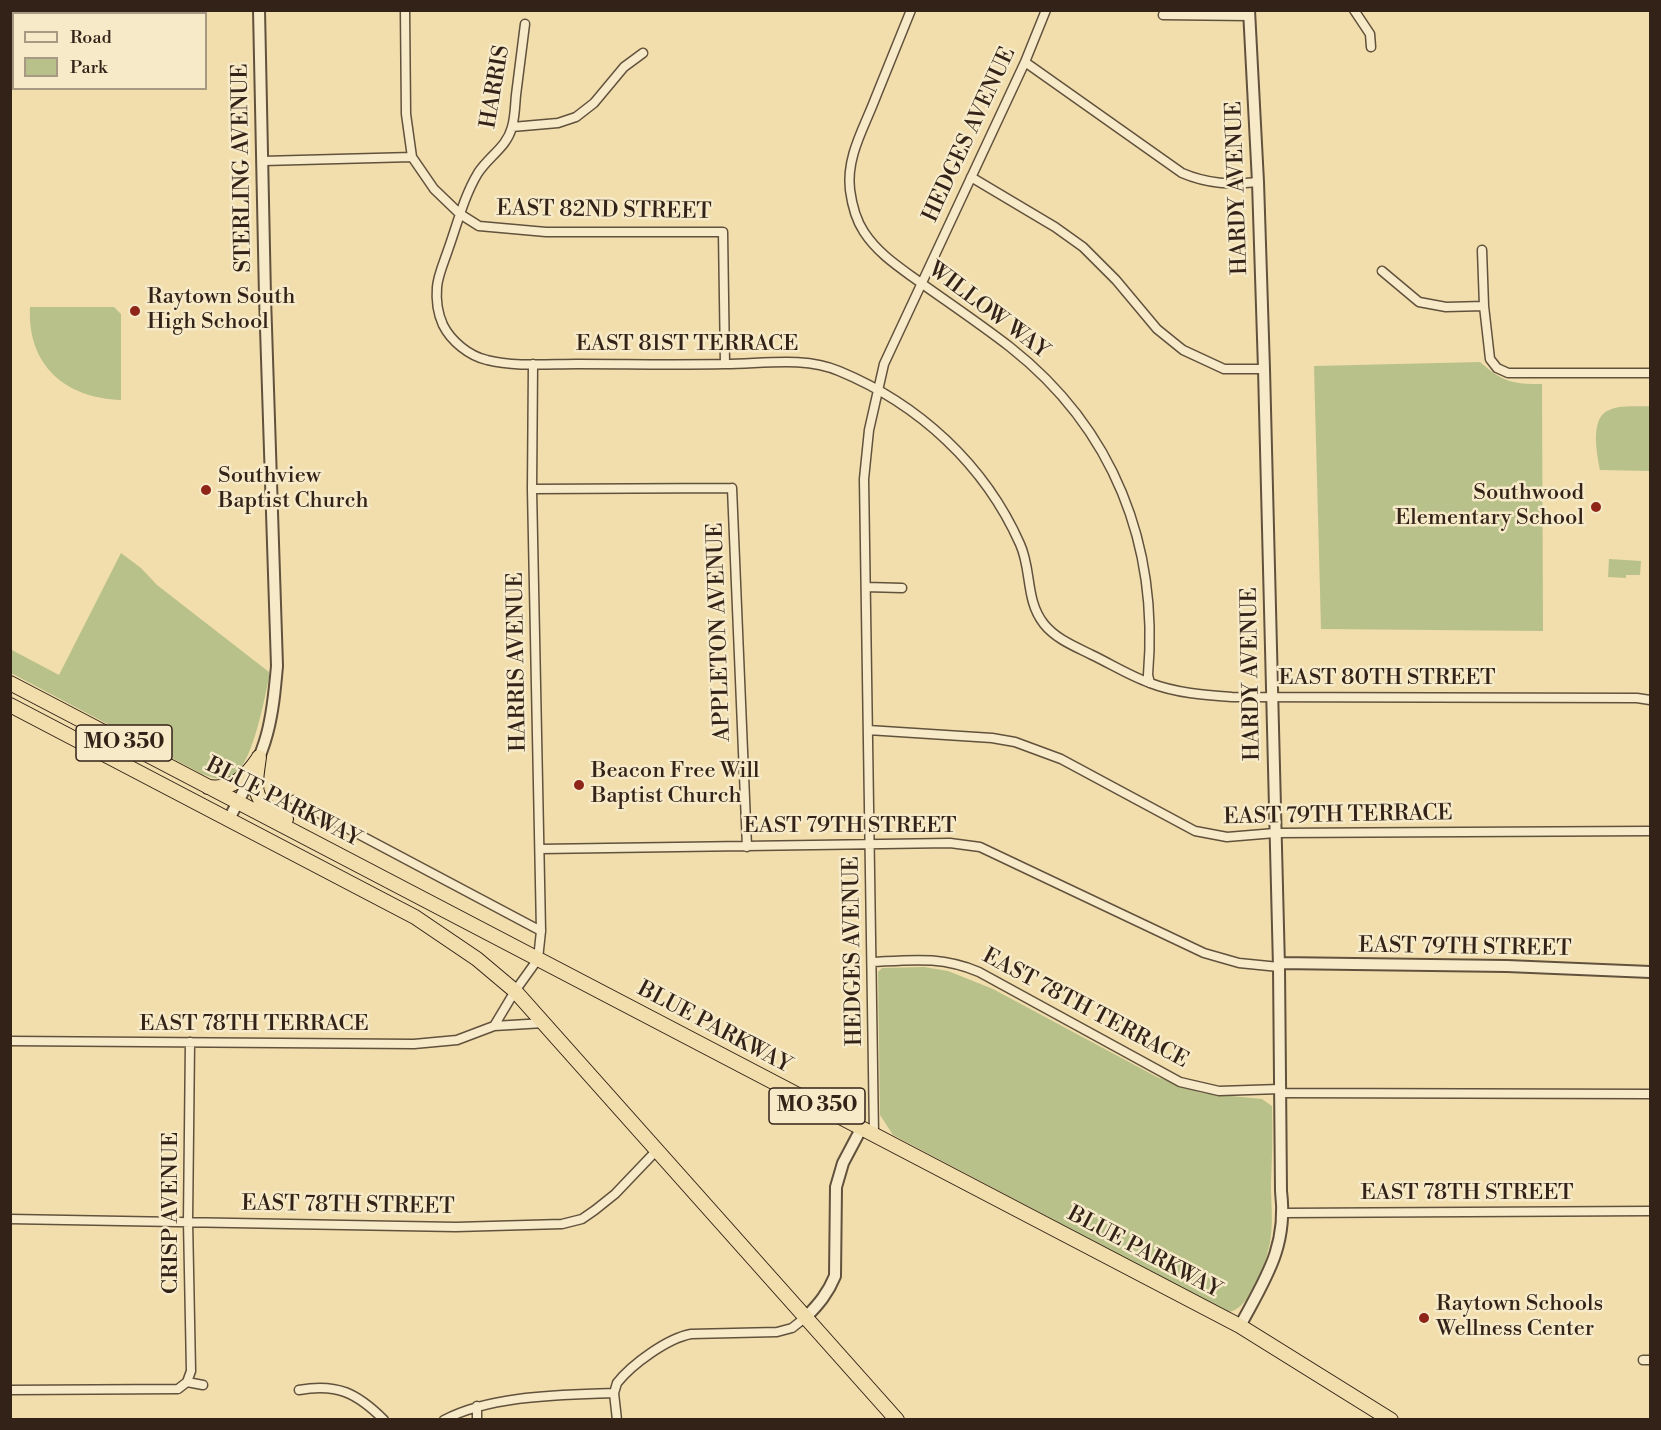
<!DOCTYPE html>
<style>
body{margin:0}
#map{position:relative;width:1661px;height:1430px;overflow:hidden;background:#f1deac;font-family:"Libre Bodoni",serif}
canvas{display:block}
.frame{position:absolute;inset:0;border:12px solid #332217;pointer-events:none}
.legend{position:absolute;left:12px;top:12px;width:195px;height:78px;box-sizing:border-box;background:#f6eac9;border:2px solid #a89a82;margin:0;padding:8px 10px;list-style:none;font-size:18px;color:#332217}
.legend li{display:flex;align-items:center;gap:12px;height:30px}
.legend b{width:30px;border:2px solid #a89a82}
</style>
<div id="map">
<canvas width="1661" height="1430"></canvas>
<div class="frame"></div>
<ul class="legend">
<li><b style="height:8px;background:#f6eac9"></b>Road</li>
<li><b style="height:16px;background:#b9c18a"></b>Park</li>
</ul>
</div>
<script>
const context = document.querySelector('canvas').getContext('2d');
context.lineJoin = 'round';
function fill(path, color) {
  context.fillStyle = color;
  context.fill(path, 'evenodd');
}
function strokePath(path, color, width, dash) {
  context.strokeStyle = color;
  context.lineWidth = width;
  context.lineCap = dash ? 'butt' : 'round';
  context.setLineDash(dash || []);
  context.stroke(path);
}
function label(font, color, halo, rows, align = 'center') {
  context.font = font + ' "Libre Bodoni",serif';
  context.lineWidth = 5;
  context.setLineDash([]);
  context.textBaseline = 'middle';
  context.strokeStyle = halo;
  context.fillStyle = color;
  for (const [text, x, y, turn = 0] of rows) {
    context.save();
    context.translate(x, y);
    context.rotate((+turn || 0) * Math.PI / 180);
    context.textAlign = isNaN(turn) ? turn : align;
    if (halo) context.strokeText(text, 0, 0);
    context.fillText(text, 0, 0);
    context.restore();
  }
}
const green = new Path2D(`
 M30 307H114L121 314V400C66 398 27 366 30 307Z
 M1480 362C1503 382 1512 384 1542 384L1543 631 1321 629 1314 366Z
 M1650 406V471L1600 470C1597 455 1590 420 1607 411 1619 404 1637 407 1650 406Z
 M121 553 141 568 157 585 269 672V678C264 700 252 771 229 778 220 781 211 777 202 774L11 673 10 649 59 675Z
 M1609 559 1641 561 1640 575H1626V578L1608 577Z
 M924 967 948 971 993 989 1157 1077 1202 1093 1262 1099 1272 1106C1273 1132 1272 1158 1271 1184 1271 1201 1273 1219 1271 1235 1269 1256 1252 1310 1228 1312L893 1135 880 1115 878 972 882 968Z`);
const minor = new Path2D(`
 M405 10 406 114 412 157 434 189 460 214 479 226 546 232H723L725 364
 M911 10C899 40 887 69 875 99 864 128 846 157 850 190 852 205 856 220 864 232 877 252 896 265 914 278 946 301 979 323 1010 347 1114 429 1159 545 1148 675L1150 683
 M1354 10 1370 34 1371 47
 M1163 15 1249 16
 M525 24C522 48 519 71 516 95 515 105 515 117 512 127 507 147 489 156 478 173 464 196 457 225 448 250 444 262 438 275 437 287 436 299 438 314 443 325 451 341 469 356 487 360 514 367 549 364 577 364 626 364 676 365 725 364 762 364 804 356 839 371 919 404 985 465 1020 544 1032 570 1025 600 1044 624 1056 639 1074 646 1092 655 1111 664 1130 676 1150 683 1176 693 1204 695 1232 697L1637 698 1650 700
 M1025 62 1182 173C1208 184 1231 185 1258 182
 M512 127 558 123 576 117 594 103 624 67 643 53
 M263 161 412 157
 M971 177 1055 227 1083 247 1116 280 1157 329 1183 350 1224 369H1264
 M1482 250 1484 306 1490 359 1497 368 1508 373H1650
 M1382 271 1419 302 1446 307 1484 306
 M732 488 747 847
 M532 489 732 488
 M866 587 902 588
 M868 730 992 738 1015 742 1061 759 1195 831 1227 837 1275 833 1650 831
 M294 800 541 931
 M540 849 950 843 980 847 1204 953 1239 963 1279 967
 M872 962C912 960 941 956 979 972L1180 1082 1219 1091 1280 1089
 M494 1026 515 991 538 959 541 931 532 489 533 364
 M10 1041 414 1044 457 1040 494 1026 544 1023
 M1280 1093 1650 1094
 M874 1135 864 479 869 430 884 364 1025 62 1046 10
 M1284 1213 1650 1211
 M10 1219 456 1227 562 1224 582 1219 595 1210 615 1194 657 1150
 M1643 1360H1650
 M187 1382 203 1385
 M10 1390 178 1389 187 1382 191 1371 188 1221 190 1042
 M299 1390C337 1383 357 1393 384 1420
 M444 1420C491 1395 561 1395 614 1393
 M477 1420V1406
 M617 1420 614 1393 617 1383C632 1364 668 1338 691 1334L777 1332 792 1328 806 1317`);
const tertiary = new Path2D(`
 M229 819C243 792 259 764 267 734 273 712 275 689 277 666L265 297 259 10
 M1279 963 1507 966 1650 972
 M806 1317C819 1304 828 1293 835 1276L836 1187 843 1163 861 1129
 M1240 1326C1265 1279 1288 1247 1281 1191L1279 967 1264 369 1258 182 1249 10`);
const trunk = new Path2D(`
 M10 683 1240 1326 1391 1420
 M10 705 415 917 477 959 515 991 897 1420
 M259 757C254 793 251 799 286 819
 M208 787C232 790 245 778 258 759`);
const markers = [
 [135,311,6,"#8f2418"],
 [206,490,6,"#8f2418"],
 [1596,507,6,"#8f2418"],
 [579,785,6,"#8f2418"],
 [1424,1318,6,"#8f2418"]
];
const shields = [
 [124,743,96],
 [817,1106,96]
];
const shieldNames = [
 ["MO 350",124,743],
 ["MO 350",817,1106]
];
const streetNames = [
 ["HARRIS",496,87,-80],
 ["HEDGES AVENUE",970,135,-65],
 ["STERLING AVENUE",243,168,-91],
 ["HARDY AVENUE",1238,188,-92],
 ["EAST 82ND STREET",604,211,1],
 ["WILLOW WAY",988,311,37],
 ["EAST 81ST TERRACE",687,345],
 ["APPLETON AVENUE",720,632,-92],
 ["HARRIS AVENUE",518,662,-91],
 ["HARDY AVENUE",1252,674,-91],
 ["EAST 80TH STREET",1387,679],
 ["BLUE PARKWAY",283,803,27],
 ["EAST 79TH TERRACE",1338,816,-1],
 ["EAST 79TH STREET",850,827],
 ["EAST 79TH STREET",1465,948,1],
 ["HEDGES AVENUE",854,951,-91],
 ["EAST 78TH TERRACE",1085,1009,28],
 ["EAST 78TH TERRACE",254,1025],
 ["BLUE PARKWAY",714,1028,28],
 ["EAST 78TH STREET",1467,1194],
 ["EAST 78TH STREET",348,1206,1],
 ["CRISP AVENUE",172,1213,-90],
 ["BLUE PARKWAY",1144,1253,28]
];
const poiNames = [
 ["Raytown South",147,298],
 ["High School",147,323],
 ["Southview",218,477],
 ["Baptist Church",218,502],
 ["Southwood",1584,494,"right"],
 ["Elementary School",1584,519,"right"],
 ["Beacon Free Will",591,772],
 ["Baptist Church",591,797],
 ["Raytown Schools",1436,1305],
 ["Wellness Center",1436,1330]
];
fill(green, '#b9c18a');
strokePath(minor, '#62513c', 11);
strokePath(tertiary, '#62513c', 14);
strokePath(trunk, '#332217', 16);
strokePath(minor, '#f6eac9', 8);
strokePath(tertiary, '#f6eac9', 10);
strokePath(trunk, '#f1deac', 14);
for (const [x, y, r, color] of markers) {
  const dot = new Path2D();
  dot.arc(x, y, r, 0, 2 * Math.PI);
  context.fillStyle = color;
  context.fill(dot);
  strokePath(dot, '#f6eac9', 2);
}
for (const [x, y, w] of shields) {
  const box = new Path2D();
  box.roundRect(x - w / 2, y - 18, w, 36, 4.5);
  context.fillStyle = '#f6eac9';
  context.fill(box);
  strokePath(box, '#332217', 1.5);
}
label('bold 21px', '#332217', null, shieldNames);
label('22px', '#332217', '#f6eac9', streetNames);
label('22px', '#332217', '#f6eac9', poiNames, 'left');
</script>
